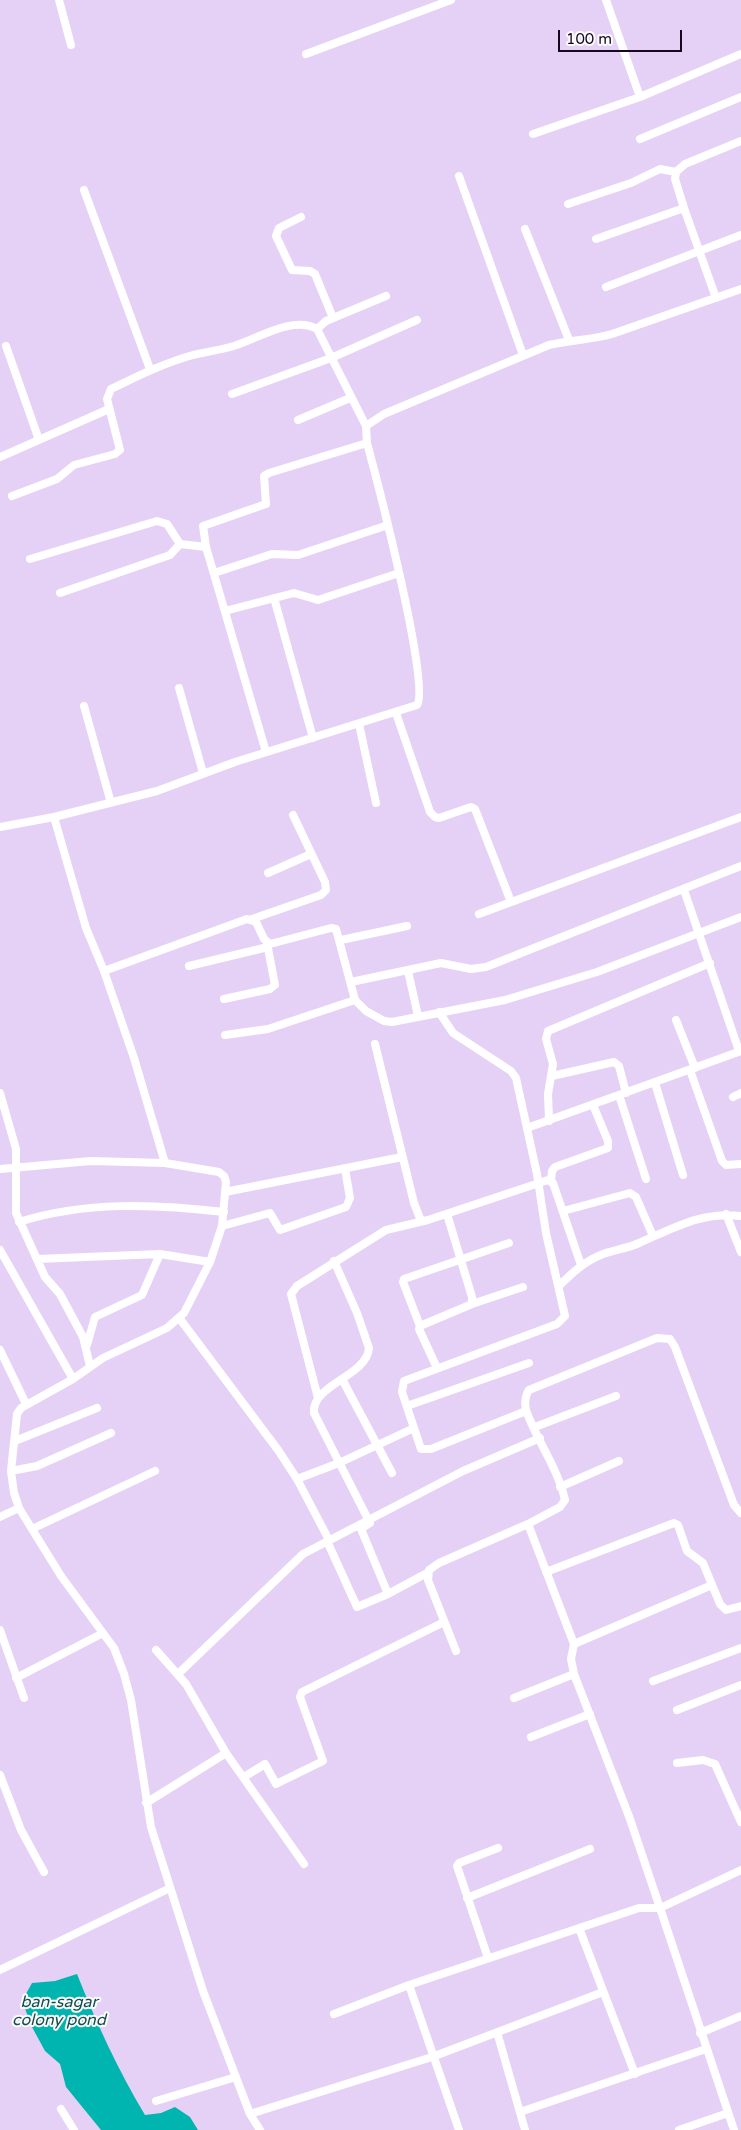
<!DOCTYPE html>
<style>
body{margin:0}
#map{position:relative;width:741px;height:2130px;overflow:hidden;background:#e6d1f6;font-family:"Varela Round",sans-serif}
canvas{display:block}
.scale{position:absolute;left:558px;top:30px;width:124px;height:22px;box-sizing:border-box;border:2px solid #16091f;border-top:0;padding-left:6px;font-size:15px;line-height:18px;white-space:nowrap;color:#16091f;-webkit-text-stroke:4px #fbfbfb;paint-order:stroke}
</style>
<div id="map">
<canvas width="741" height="2130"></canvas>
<div class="scale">100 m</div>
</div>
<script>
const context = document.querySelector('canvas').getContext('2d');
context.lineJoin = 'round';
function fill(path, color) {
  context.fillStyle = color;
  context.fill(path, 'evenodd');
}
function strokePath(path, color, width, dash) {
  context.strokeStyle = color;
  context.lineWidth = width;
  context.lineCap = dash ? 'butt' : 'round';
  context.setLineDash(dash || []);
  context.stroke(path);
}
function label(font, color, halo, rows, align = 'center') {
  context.font = font + ' "Varela Round",sans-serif';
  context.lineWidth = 4;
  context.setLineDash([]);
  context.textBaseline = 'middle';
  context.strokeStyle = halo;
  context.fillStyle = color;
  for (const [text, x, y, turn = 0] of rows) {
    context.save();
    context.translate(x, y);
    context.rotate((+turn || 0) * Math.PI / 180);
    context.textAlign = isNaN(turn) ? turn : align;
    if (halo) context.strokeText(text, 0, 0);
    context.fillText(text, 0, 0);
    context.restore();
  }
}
const water = new Path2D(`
 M77 1974C96 2022 118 2070 145 2115L161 2113 175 2107 190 2117 198 2130H101L66 2087 60 2064 45 2051 32 2027 22 2001 32 1983 55 1981Z`);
const minor = new Path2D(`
 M59 0 71 45
 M606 0 640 97
 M306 54 451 0
 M533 134 640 97 741 54
 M640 139 741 97
 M459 176 523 355
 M84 190 150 369
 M568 204 631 183 660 169 676 172
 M684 208 675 179 676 172 685 164 741 141
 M301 217 279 228 276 236 292 270 310 271 315 274 333 318
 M525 229 569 340
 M596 239 684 208 716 298
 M606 287 741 235
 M317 329 326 321 386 296
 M6 346 39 440
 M232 394 331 358 417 320
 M298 420 350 398
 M0 457 109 409
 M12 496 57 479 74 465 115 454 120 450 107 399 111 389C138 376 164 363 193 355 206 352 220 350 234 346 257 339 293 315 317 329L366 426
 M30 559 157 521 167 524 180 544
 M214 573 272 554 298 555 388 525
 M60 593 170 555 180 544 206 547
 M274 598 313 738
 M225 611 294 593 318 600 399 573
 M179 688 203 773
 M84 706 111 803
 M396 713 430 812 435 817 439 818 471 807 475 809 511 902
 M359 724 376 803
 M266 752 206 547 203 526 266 504 264 476 269 473 367 443
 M54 817 86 928 104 971 134 1058 165 1163 219 1172 224 1176 226 1182 222 1226 210 1262 184 1313 167 1328 103 1358 73 1379 21 1408 17 1414 11 1471 14 1493 19 1508 61 1576 114 1648 124 1674 131 1700 151 1827 203 1991 250 2114 260 2130
 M0 827 54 817 157 791 235 762 417 705C431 686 376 476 367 443L366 426 384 414 549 345C570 340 591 340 612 334L741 289
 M268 873 311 854
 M684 890 739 1051
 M479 914 741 817
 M252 919 321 895 326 890 325 882 293 815
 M341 940 407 926
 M189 966 268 947
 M104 971 247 919 256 922 264 939 270 944 331 928 336 929 355 1000 366 1011 384 1021 392 1022 505 1000 597 972 741 917
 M408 971 418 1016
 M351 982 441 963 471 969 486 967 741 866
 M224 999 270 989 275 985 267 943
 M676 1020 695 1068
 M225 1035 268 1029 355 1000
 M375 1044 414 1203 421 1221
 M690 1070 722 1161 726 1165 741 1164
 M552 1076 614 1062 619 1066 626 1093
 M655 1083 683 1175
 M0 1093 16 1149V1213L45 1277 60 1294 83 1337 90 1366
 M619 1095 646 1179
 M733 1097 741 1093
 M549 1121 548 1094 553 1064 546 1039 548 1031 710 963
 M527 1128 741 1051
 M0 1169 91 1161 165 1163
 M551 1181 552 1171 555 1167 608 1148V1141L593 1105
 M225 1192 402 1157
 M563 1211 630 1193 636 1197 653 1236
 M726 1214 741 1252
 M19 1222C85 1201 156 1204 224 1212
 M222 1226 270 1213 280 1230 346 1207 350 1198 345 1169
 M0 1250 73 1379
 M37 1259 160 1254 210 1262
 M334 1261 357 1313 369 1348C367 1376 311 1385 314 1413L370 1523 361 1529 388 1594 427 1573
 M560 1285C573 1272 585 1261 603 1254 615 1250 628 1248 639 1243 674 1228 702 1211 741 1216
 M472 1304 523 1287
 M180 1319 278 1450 297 1479 339 1463 414 1428 421 1449H431L526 1411
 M420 1326 403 1282 404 1279 509 1243
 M87 1345 95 1317 142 1295 160 1254
 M0 1350 26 1404
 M437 1368 419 1329 420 1326 472 1304V1297L447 1214
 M342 1379 392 1473
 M318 1398 291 1294 297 1286 386 1230 428 1220 548 1180 553 1183 581 1265
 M407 1406 529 1363
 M535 1427 616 1396
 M414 1428 402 1392 404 1381 557 1324 565 1316 546 1233 537 1174 516 1078 511 1071 453 1033 439 1012
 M15 1441 97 1408
 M11 1471 37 1466 111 1433
 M297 1479 329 1540
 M560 1487 619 1461
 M741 1513 734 1505 675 1347 670 1339 657 1338 529 1390C525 1395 524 1406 527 1413 538 1442 558 1469 565 1500L560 1507 528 1524 574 1644 571 1659 574 1674 630 1819 660 1908 741 1870
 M0 1517 19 1508
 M32 1529 155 1471
 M327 1541 357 1607 388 1594
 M546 1572 674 1523 678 1525 687 1551 703 1563 720 1604 726 1610 741 1606
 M0 1630 24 1698
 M574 1644 712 1585
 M156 1650 186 1684 226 1753 304 1864
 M456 1651 428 1580 429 1570 439 1563 528 1524
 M178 1674 303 1554 463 1471 540 1438
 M16 1678 103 1633
 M653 1681 741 1648
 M514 1698 574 1674
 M677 1710 741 1685
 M531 1737 590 1714
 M677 1763 703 1760 715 1764 741 1822
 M0 1775 21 1830 44 1872
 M244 1777 265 1764 276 1784 323 1761 300 1697 302 1692 444 1622
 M146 1803 226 1753
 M467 1898 590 1849
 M579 1928 635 2074
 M488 1958 457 1866 459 1863 498 1848
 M0 1970 170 1888
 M409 1985 459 2130
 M334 2014 409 1985 639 1908H660L734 2130
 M497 2032 525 2130
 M700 2033 741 2016
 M156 2101 236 2077
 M61 2109 74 2130
 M520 2112 706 2049
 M250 2114 432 2057 603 1992
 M679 2130 728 2113`);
const waterNames = [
 ["ban-sagar",59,2003],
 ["colony pond",59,2021]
];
fill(water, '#00b5af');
strokePath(minor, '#fff', 8);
label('italic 16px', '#104e4c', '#fbfbfb', waterNames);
</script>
